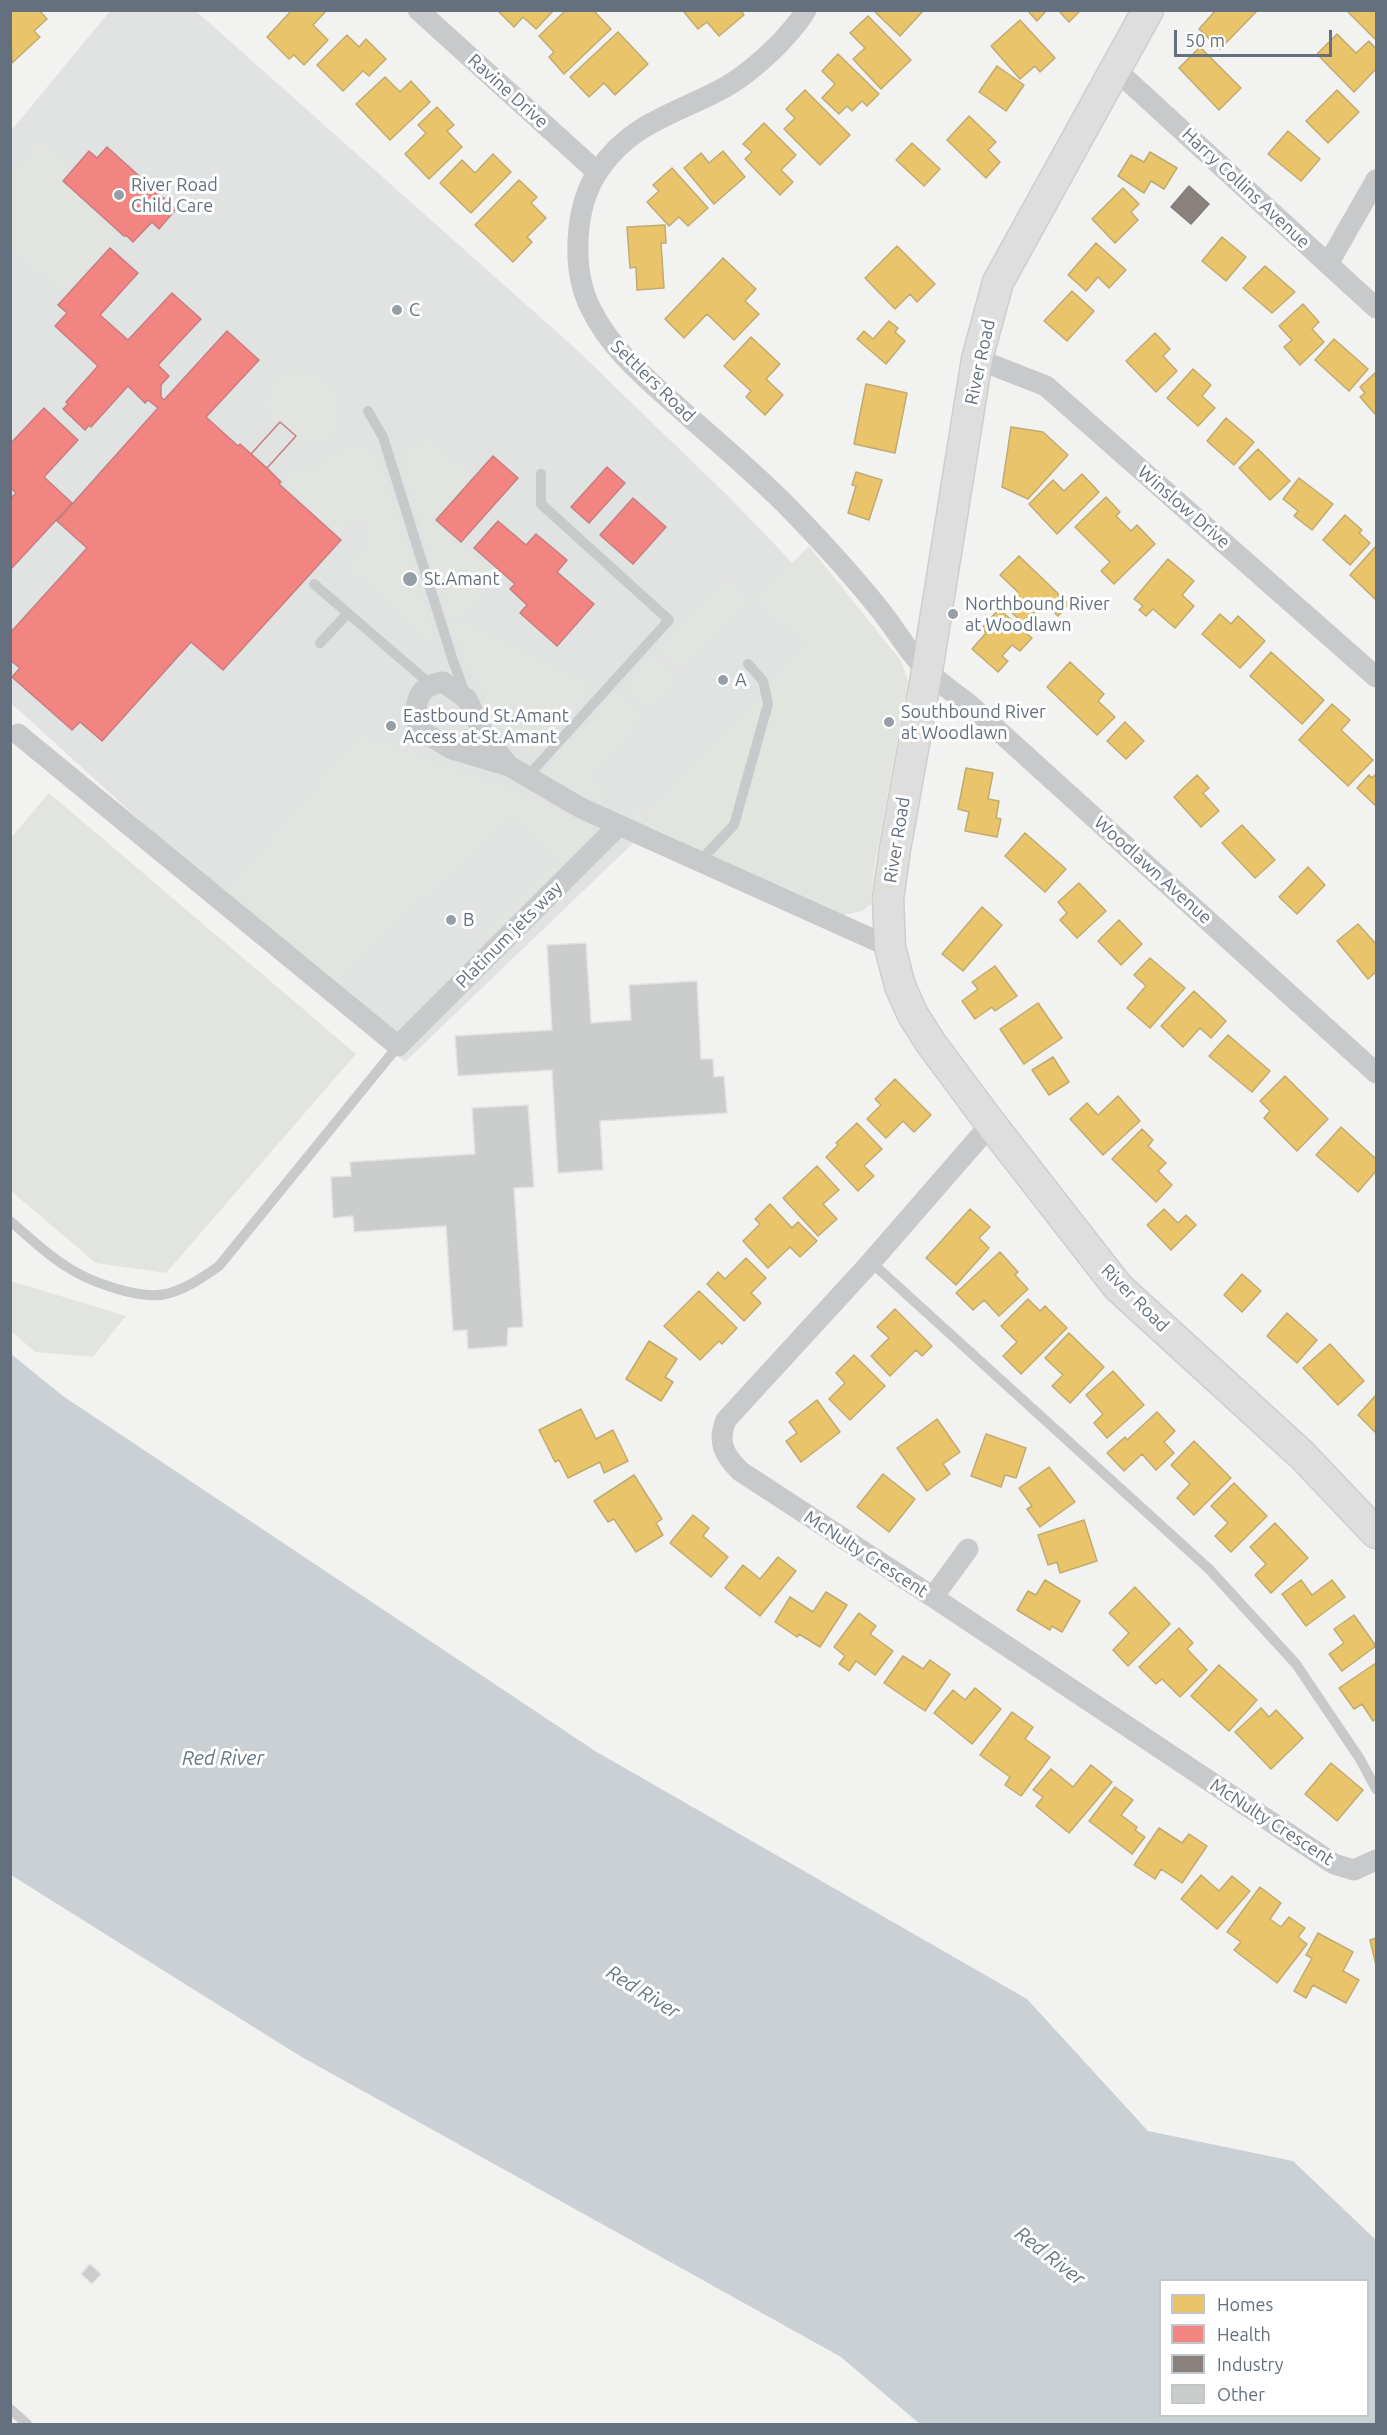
<!DOCTYPE html>
<style>
body{margin:0}
#map{position:relative;width:1387px;height:2435px;overflow:hidden;background:#f2f2f1;font-family:Ubuntu,sans-serif}
canvas{display:block}
.frame{position:absolute;inset:0;border:12px solid #65707e;pointer-events:none}
.legend{position:absolute;left:1159px;top:2279px;width:210px;height:138px;box-sizing:border-box;background:#fff;border:2px solid #c1c6cb;margin:0;padding:8px 10px;list-style:none;font-size:18px;color:#65707e}
.legend li{display:flex;align-items:center;gap:12px;height:30px}
.legend b{width:30px;border:2px solid #c1c6cb}
.scale{position:absolute;left:1174px;top:30px;width:158px;height:27px;box-sizing:border-box;border:3px solid #65707e;border-top:0;padding-left:8px;font-size:18px;line-height:21px;white-space:nowrap;color:#65707e;-webkit-text-stroke:4px #fff;paint-order:stroke}
</style>
<div id="map">
<canvas width="1387" height="2435"></canvas>
<div class="frame"></div>
<ul class="legend">
<li><b style="height:16px;background:#e9c46a"></b>Homes</li>
<li><b style="height:16px;background:#f28482"></b>Health</li>
<li><b style="height:16px;background:#8a817c"></b>Industry</li>
<li><b style="height:16px;background:#cbcccc"></b>Other</li>
</ul>
<div class="scale">50 m</div>
</div>
<script>
const context = document.querySelector('canvas').getContext('2d');
context.lineJoin = 'round';
function fill(path, color) {
  context.fillStyle = color;
  context.fill(path, 'evenodd');
}
function strokePath(path, color, width, dash) {
  context.strokeStyle = color;
  context.lineWidth = width;
  context.lineCap = dash ? 'butt' : 'round';
  context.setLineDash(dash || []);
  context.stroke(path);
}
function label(font, color, halo, rows, align = 'center') {
  context.font = font + ' Ubuntu,sans-serif';
  context.lineWidth = 6;
  context.setLineDash([]);
  context.textBaseline = 'middle';
  context.strokeStyle = halo;
  context.fillStyle = color;
  for (const [text, x, y, turn = 0] of rows) {
    context.save();
    context.translate(x, y);
    context.rotate((+turn || 0) * Math.PI / 180);
    context.textAlign = isNaN(turn) ? turn : align;
    if (halo) context.strokeText(text, 0, 0);
    context.fillText(text, 0, 0);
    context.restore();
  }
}
const built = new Path2D(`
 M110 11H196L576 349 730 498 887 661 656 821 405 1062 11 703 10 132Z`);
const green = new Path2D(`
 M40 141 72 169 63 181 120 234 63 295 11 248V175Z
 M300 371C336 378 360 430 316 442 312 443 305 445 302 443 292 439 275 419 266 411 264 388 277 375 300 371Z
 M430 439 473 476 433 521 498 578 460 617H449L400 452Z
 M358 447 377 455 436 645 433 646 347 566 372 538 363 523C351 520 347 526 339 535L283 484 294 470 318 466 327 457 345 449Z
 M809 546 901 661 908 681 875 864 871 904 862 911 841 916 633 819V805L646 816 805 646 756 600Z
 M725 579 748 601 684 670 660 649Z
 M465 624 594 686 539 750 531 756 524 754 515 745 470 672 453 626Z
 M653 655 678 679 649 710 624 686Z
 M616 692 644 717 591 776 607 791 606 793 594 799 586 798 547 774V770Z
 M359 735 525 795 587 824 594 829V837L490 938 482 939 481 937 559 860 512 813 336 983 224 895Z
 M49 793 356 1054 166 1273 96 1263 11 1191V838Z
 M11 1281 126 1316 93 1357 35 1352 11 1331Z`);
const water = new Path2D(`
 M11 1354 63 1396 595 1751 1027 1999 1148 2131 1293 2161 1376 2240V2424H920L841 2357 300 2056 11 1875ZM1160 2280H1368V2416H1160Z`);
const homes = new Path2D(`
 M10 10H39L47 19 34 31 40 37 12 63Z
 M292 10H327L313 25 328 40 304 65 294 55 289 59 267 37Z
 M497 10H554L536 29 523 17 514 27Z
 M566 10H593L611 29 564 74 549 57 554 52 539 36Z
 M686 10H740L744 15 719 36 707 22 698 29 684 12Z
 M873 10H924L900 36Z
 M1027 10H1047L1037 21Z
 M1058 10H1081L1069 22Z
 M1216 10H1255L1256 12 1220 49 1199 29Z
 M1376 10V40L1347 11Z
 M868 16 911 60 881 89 853 59 865 48 850 33Z
 M1020 20 1055 58 1040 72 1035 66 1020 79 991 46Z
 M618 32 648 64 615 95 604 83 589 97 570 77Z
 M1337 34 1356 53 1369 41 1376 49V69L1354 92 1317 54Z
 M347 35 359 47 366 39 386 59 369 76 363 71 343 91 317 65Z
 M1200 47 1241 88 1219 110 1179 68Z
 M838 54 879 94 867 106 862 101 852 111 847 106 839 114 822 98 835 84 822 71Z
 M997 66 1024 85 1006 111 979 92Z
 M385 77 400 92 411 81 430 102 390 140 356 104Z
 M805 90 850 135 820 165 784 129 795 118 786 109Z
 M1337 90 1359 112 1328 143 1306 121Z
 M437 107 454 125 447 131 462 147 429 179 405 154 426 133 418 125Z
 M969 116 996 142 988 150 1000 162 986 178 947 140Z
 M764 123 796 155 781 170 793 182 780 195 745 159 752 152 743 144Z
 M1288 131 1320 159 1301 181 1268 154Z
 M912 143 940 169 924 186 896 160Z
 M723 151 745 177 714 204 684 168 701 153 709 163Z
 M1150 152 1177 168 1164 189 1151 181 1144 193 1118 176 1131 155 1144 162Z
 M493 154 511 172 471 213 440 183 462 160 475 173Z
 M672 168 708 208 688 226 679 217 669 226 647 202 659 191 653 185Z
 M519 180 537 197 531 203 546 218 527 237 532 242 513 262 475 225Z
 M1123 188 1139 204 1131 212 1138 220 1115 243 1092 219Z
 M665 225 666 243H661L664 288 637 290 636 267 630 268 627 227Z
 M1222 237 1246 257 1226 281 1202 261Z
 M1096 243 1126 270 1109 288 1098 277 1086 291 1068 275Z
 M897 246 935 284 917 302 910 294 895 309 865 278Z
 M723 258 756 289 745 301 759 314 734 340 707 314 684 338 665 319Z
 M1265 266 1295 292 1272 313 1243 288Z
 M1072 291 1094 311 1067 341 1044 321Z
 M1303 304 1319 322 1312 329 1324 342 1300 365 1284 347 1292 340 1279 326Z
 M889 321 898 328 895 332 905 341 886 364 857 339 864 331 873 339Z
 M1155 333 1170 349 1163 356 1177 371 1156 392 1126 361Z
 M751 337 780 364 766 379 783 395 765 415 746 397 751 391 724 366Z
 M1334 339 1368 369 1349 391 1315 360Z
 M1193 369 1211 385 1202 396 1215 408 1198 426 1167 398Z
 M1375 373 1376 375V415L1360 397 1365 393 1360 387Z
 M866 384 907 393 895 453 854 444Z
 M1226 418 1254 442 1234 465 1207 441Z
 M1011 427 1043 432 1068 455 1028 499 1002 487Z
 M1258 449 1290 481 1270 500 1239 468Z
 M856 472 882 480 869 520 848 513 856 486 852 485Z
 M1082 474 1099 492 1057 534 1029 504 1053 480 1064 491Z
 M1299 478 1333 504 1312 530 1294 516 1298 511 1283 499Z
 M1106 497 1120 512 1116 516 1131 531 1137 525 1155 544 1114 584 1101 571 1110 562 1075 527Z
 M1345 515 1362 530 1359 533 1370 543 1350 565 1323 540Z
 M1376 546V600L1350 575Z
 M1019 556 1069 604 1058 616 1044 603 1034 614 1042 621 1032 632 1005 606 1018 592 1000 575Z
 M1168 559 1194 581 1182 595 1194 606 1175 628 1153 609 1146 616 1139 610 1143 606 1134 599Z
 M999 609 1032 638 1020 651 1012 645 1002 656 1008 661 998 672 972 649 986 633 981 629Z
 M1220 614 1231 624 1238 616 1265 641 1240 668 1202 634Z
 M1271 652 1324 700 1302 724 1250 676Z
 M1070 662 1104 694 1098 701 1115 717 1097 735 1047 687Z
 M1332 704 1350 720 1341 730 1373 760 1348 786 1299 740Z
 M1125 722 1144 741 1126 759 1107 741Z
 M966 768 993 773 988 799 999 801 996 818 1001 819 997 837 965 831 969 812 958 809Z
 M1376 774V806L1357 788 1369 775 1372 778Z
 M1197 775 1209 788 1203 793 1219 811 1201 827 1174 797Z
 M1242 825 1275 860 1255 878 1222 843Z
 M1025 833 1066 869 1045 892 1005 856Z
 M1308 867 1325 885 1297 914 1279 897Z
 M1079 883 1106 911 1077 938 1060 920 1067 913 1058 902Z
 M982 907 1002 925 963 971 942 954Z
 M1119 920 1142 944 1121 965 1098 941Z
 M1358 924 1376 944V972L1368 979 1337 941Z
 M1150 958 1185 988 1150 1028 1127 1008 1146 986 1134 975Z
 M995 966 1017 996 995 1011 992 1007 975 1019 962 1001 978 989 972 982Z
 M1194 991 1226 1021 1211 1038 1200 1028 1183 1047 1161 1026Z
 M1038 1003 1062 1038 1024 1064 1000 1029Z
 M1228 1035 1270 1071 1252 1092 1209 1056Z
 M1053 1057 1069 1082 1049 1095 1032 1070Z
 M1285 1076 1328 1119 1297 1151 1264 1118 1270 1111 1260 1101Z
 M895 1079 931 1115 914 1132 903 1121 886 1138 867 1119 881 1105 875 1099Z
 M1118 1096 1140 1121 1103 1155 1070 1119 1087 1103 1098 1115Z
 M857 1123 882 1149 864 1166 874 1176 858 1191 826 1157 838 1145 836 1143Z
 M1341 1127 1376 1159V1171L1358 1192 1316 1155Z
 M1142 1129 1153 1140 1148 1146 1166 1163 1158 1171 1172 1185 1156 1202 1112 1159Z
 M817 1166 839 1190 823 1204 837 1219 818 1236 783 1198Z
 M770 1204 792 1228 798 1222 817 1241 800 1257 790 1247 768 1268 743 1241 760 1224 755 1219Z
 M970 1209 990 1227 979 1238 989 1248 956 1285 926 1258Z
 M1164 1209 1178 1223 1186 1215 1196 1225 1171 1250 1147 1225Z
 M1000 1252 1018 1272 1015 1275 1028 1289 999 1316 984 1300 973 1310 956 1293Z
 M746 1258 766 1278 751 1293 761 1303 744 1321 707 1284 718 1272 725 1279Z
 M1242 1274 1261 1291 1242 1312 1224 1295Z
 M699 1291 737 1328 722 1344 719 1341 700 1360 664 1326Z
 M1028 1299 1040 1311 1045 1306 1067 1328 1021 1374 1003 1356 1017 1342 1001 1326Z
 M895 1309 932 1346 922 1356 916 1350 890 1376 871 1356 889 1338 877 1327Z
 M1287 1313 1317 1340 1297 1363 1267 1336Z
 M1069 1333 1104 1367 1070 1403 1052 1386 1063 1375 1045 1358Z
 M649 1341 677 1359 665 1377 673 1382 661 1401 626 1379Z
 M1330 1344 1364 1381 1338 1405 1303 1368Z
 M854 1355 885 1386 850 1420 829 1399 845 1383 836 1373Z
 M1113 1371 1144 1405 1107 1438 1094 1423 1103 1414 1086 1395Z
 M1376 1395V1433L1358 1415Z
 M817 1400 840 1432 801 1462 786 1441 797 1433 789 1422Z
 M581 1409 596 1439 613 1430 628 1461 604 1473 600 1462 568 1478 559 1460 555 1462 539 1430Z
 M1157 1412 1175 1431 1164 1442 1174 1453 1156 1470 1142 1454 1124 1471 1107 1453 1125 1437 1127 1440Z
 M937 1419 960 1452 943 1464 950 1474 927 1491 897 1448Z
 M986 1434 1026 1448 1016 1478 1005 1475 1001 1487 971 1476Z
 M1194 1441 1231 1478 1194 1515 1177 1498 1190 1484 1171 1465Z
 M1049 1467 1075 1502 1040 1527 1027 1509 1032 1506 1019 1488Z
 M883 1474 915 1499 889 1532 857 1507Z
 M634 1475 662 1519 656 1523 663 1535 636 1552 614 1519 608 1522 594 1501Z
 M1234 1483 1267 1516 1231 1552 1215 1536 1228 1523 1211 1506Z
 M693 1515 709 1528 703 1536 728 1557 711 1577 670 1543Z
 M1084 1520 1097 1561 1060 1573 1057 1562 1048 1565 1038 1535Z
 M1275 1523 1308 1558 1271 1593 1255 1575 1266 1564 1250 1547Z
 M778 1557 796 1571 760 1616 725 1588 743 1565 760 1579Z
 M1045 1580 1080 1601 1062 1632 1052 1626 1050 1630 1017 1610 1028 1591 1036 1595Z
 M1301 1580 1312 1595 1332 1580 1345 1597 1306 1626 1282 1594Z
 M1135 1587 1170 1624 1128 1666 1113 1650 1129 1633 1109 1613Z
 M826 1592 847 1605 820 1647 799 1634 797 1637 775 1622 790 1597 813 1612Z
 M859 1613 876 1626 870 1634 893 1651 875 1675 856 1661 849 1671 839 1664 845 1656 834 1647Z
 M1354 1615 1376 1646 1342 1671 1329 1654 1344 1643 1334 1629Z
 M1179 1628 1193 1643 1187 1649 1207 1670 1180 1697 1162 1679 1156 1684 1139 1667Z
 M903 1656 923 1669 930 1660 950 1674 925 1711 884 1683Z
 M1376 1663V1719L1373 1721 1362 1704 1354 1709 1339 1688Z
 M1219 1665 1257 1700 1229 1731 1191 1696Z
 M975 1688 1001 1709 972 1744 934 1713 953 1690 965 1700Z
 M1261 1708 1269 1717 1276 1710 1303 1738 1271 1769 1235 1732Z
 M1012 1712 1033 1727 1025 1739 1050 1757 1021 1796 1005 1785 1010 1777 980 1755Z
 M1331 1763 1363 1790 1337 1821 1305 1794Z
 M1091 1765 1112 1782 1069 1833 1036 1806 1043 1797 1033 1790 1051 1769 1073 1787Z
 M1115 1787 1133 1800 1121 1815 1137 1827 1135 1830 1145 1837 1132 1854 1089 1821Z
 M1159 1828 1182 1843 1189 1834 1207 1846 1182 1883 1161 1869 1155 1879 1134 1865Z
 M1201 1875 1219 1891 1232 1876 1250 1891 1217 1929 1181 1899Z
 M1260 1887 1281 1903 1270 1919 1281 1927 1289 1917 1305 1928 1298 1937 1307 1944 1277 1983 1234 1950 1241 1942 1227 1932Z
 M1318 1933 1353 1952 1343 1971 1359 1980 1346 2003 1313 1985 1306 1998 1294 1991 1312 1958 1306 1955Z
 M1376 1938V1965L1370 1940Z`);
const health = new Path2D(`
 M107 147 176 209 159 229 152 222 133 242 127 236H124L63 181 89 151 97 158Z
 M110 248 138 273 100 315 128 340 172 293 201 319 158 365 169 376 161 385V397L164 400 227 331 259 360 206 417 238 446 240 444 267 468 281 482 279 484 341 540 223 670 191 642 102 741 80 722 72 730 12 677 20 668 10 660V633L87 548 57 521 158 408 148 400 145 403 128 386 91 427 89 425 85 430 63 409 68 404 66 402 98 366 55 326 67 313 58 305Z
 M44 408 78 440 44 477 72 503 10 570V499L16 493 10 487V444Z
 M280 422 296 436 267 468 251 454Z
 M280 422 296 436 267 468 251 454Z
 M493 456 518 478 461 542 436 520Z
 M607 467 625 483 589 523 571 507Z
 M633 498 666 527 633 564 600 535Z
 M498 521 526 545 536 534 567 560 557 572 594 604 557 646 520 613 527 605 510 589 515 584 474 548Z`);
const industry = new Path2D(`
 M1189 186 1209 204 1191 224 1171 207Z`);
const building = new Path2D(`
 M586 943 591 1023 631 1020 629 985 697 981 701 1059H713L714 1077 724 1076 727 1113 600 1121 603 1170 558 1173 552 1070 458 1076 455 1036 552 1030 547 945Z
 M528 1105 534 1187 514 1188 523 1327 508 1328 507 1346 468 1349 467 1330 453 1331 446 1226 354 1232 353 1216 333 1218 331 1177 351 1176 350 1162 475 1154 472 1108Z
 M90 2264 101 2274 92 2284 81 2274Z`);
const lane = new Path2D(`
 M368 411 383 437 452 658 466 696
 M314 584 430 684
 M320 643 348 613
 M527 777 669 620 541 504V474
 M699 862 734 825 768 704 763 681 748 664
 M10 1221C28 1236 45 1253 64 1265 87 1281 138 1300 166 1294 186 1289 202 1278 219 1266L398 1046
 M871 1262 1209 1569 1296 1664 1360 1759 1376 1789
 M10 2409 27 2424`);
const street = new Path2D(`
 M418 10 597 172
 M806 10C799 23 788 34 779 44 761 62 740 80 718 91 672 115 630 124 599 170 574 206 571 270 591 309 609 346 639 372 669 399 710 436 753 471 791 510 822 542 853 576 881 611 896 630 910 655 928 672 941 684 956 694 970 705L1376 1073
 M1115 69 1376 308
 M1328 264 1376 180
 M977 359 1046 386 1376 677
 M18 734 398 1046 619 825
 M509 766 483 733 467 699 443 682C415 686 413 706 419 730L452 749 509 766 581 808 890 947
 M991 1124 871 1262 726 1420C717 1442 724 1455 740 1471L933 1597 1334 1864 1354 1870 1376 1860
 M933 1597 968 1549`);
const secondary = new Path2D(`
 M1148 10 998 282 977 359 927 671 895 849 888 899 890 947 900 986 913 1015 930 1042 991 1124 1118 1287 1302 1455 1376 1533`);
const markers = [
 [119,195,6,"#969ea6"],
 [397,310,6,"#969ea6"],
 [410,579,8,"#969ea6"],
 [953,614,6,"#969ea6"],
 [723,680,6,"#969ea6"],
 [889,722,6,"#969ea6"],
 [391,726,6,"#969ea6"],
 [451,920,6,"#969ea6"]
];
const streetNames = [
 ["Ravine Drive",508,91,42],
 ["Harry Collins Avenue",1246,188,43],
 ["River Road",980,362,-78],
 ["Settlers Road",653,381,44],
 ["Winslow Drive",1184,507,41],
 ["River Road",897,840,-81],
 ["Woodlawn Avenue",1153,870,42],
 ["Platinum jets way",509,935,-45],
 ["River Road",1135,1298,45],
 ["McNulty Crescent",866,1554,33],
 ["McNulty Crescent",1272,1822,33]
];
const poiNames = [
 ["River Road",131,185],
 ["Child Care",131,206],
 ["C",409,310],
 ["St.Amant",424,579],
 ["Northbound River",965,604],
 ["at Woodlawn",965,625],
 ["A",735,680],
 ["Southbound River",901,712],
 ["at Woodlawn",901,733],
 ["Eastbound St.Amant",403,716],
 ["Access at St.Amant",403,737],
 ["B",463,920]
];
const waterNames = [
 ["Red River",223,1758],
 ["Red River",643,1992,32],
 ["Red River",1050,2256,38]
];
fill(built, '#e1e2e2');
fill(green, '#e2e5df');
fill(water, '#cad0d4');
fill(homes, '#e9c46a');
strokePath(homes, '#c1ab70', 1.5);
fill(health, '#f28482');
strokePath(health, '#c87e81', 1.5);
fill(industry, '#8a817c');
strokePath(industry, '#7f7c7d', 1.5);
fill(building, '#cbcccc');
strokePath(building, '#e2e2e1', 1.5);
strokePath(secondary, '#cececf', 33);
strokePath(lane, '#c8c9ca', 10);
strokePath(street, '#c8c9ca', 21);
strokePath(secondary, '#dedede', 30);
for (const [x, y, r, color] of markers) {
  const dot = new Path2D();
  dot.arc(x, y, r, 0, 2 * Math.PI);
  context.fillStyle = color;
  context.fill(dot);
  strokePath(dot, '#fff', 2);
}
label('18px', '#65707e', '#fff', streetNames);
label('18px', '#65707e', '#fff', poiNames, 'left');
label('italic 20px', '#667883', '#fff', waterNames);
</script>
